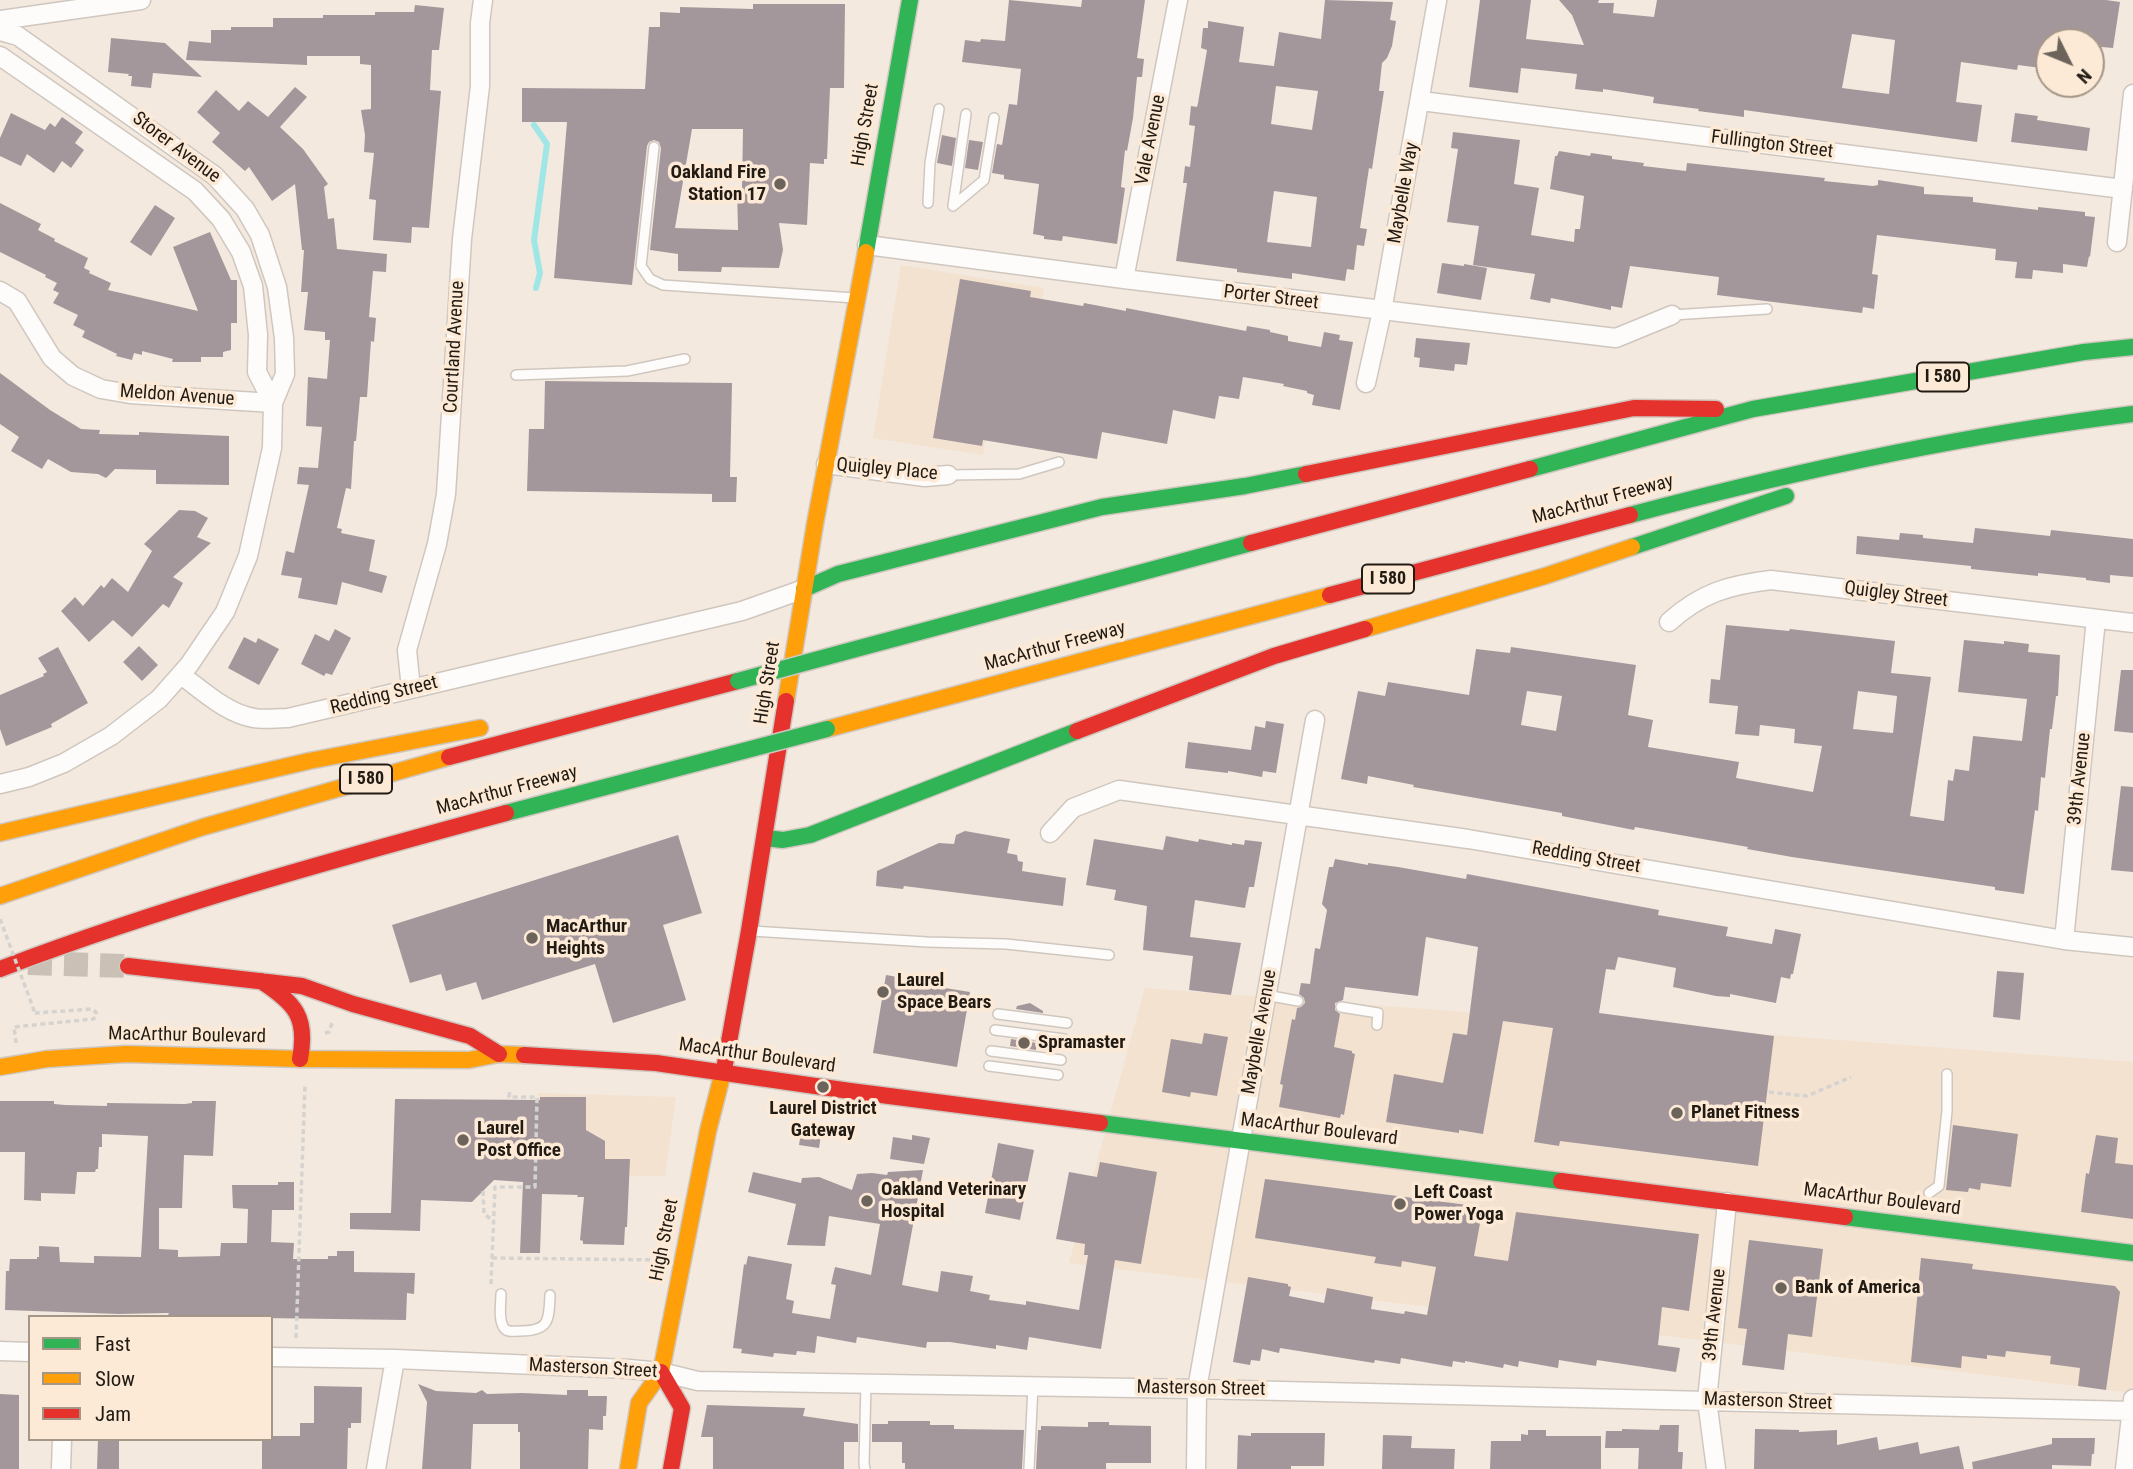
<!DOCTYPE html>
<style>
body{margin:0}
#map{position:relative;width:2133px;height:1469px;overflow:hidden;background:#f4e9de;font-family:"Roboto Condensed",sans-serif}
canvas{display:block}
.legend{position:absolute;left:28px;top:1315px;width:245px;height:126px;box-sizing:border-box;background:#fcead6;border:2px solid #a59788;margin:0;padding:9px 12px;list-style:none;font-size:21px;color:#221b14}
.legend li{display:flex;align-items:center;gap:14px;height:35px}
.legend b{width:35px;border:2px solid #a59788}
.north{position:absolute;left:2035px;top:28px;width:70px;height:70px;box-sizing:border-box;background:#fcead6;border:2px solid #a59788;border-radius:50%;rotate:133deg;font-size:19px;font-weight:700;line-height:28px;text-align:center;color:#221b14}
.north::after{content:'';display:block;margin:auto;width:24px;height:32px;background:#6c635b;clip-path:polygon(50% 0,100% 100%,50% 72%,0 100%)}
</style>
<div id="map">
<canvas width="2133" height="1469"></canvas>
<ul class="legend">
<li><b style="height:9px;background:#30b455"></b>Fast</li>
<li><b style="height:9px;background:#ff9f0a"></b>Slow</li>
<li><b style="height:9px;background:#e5322d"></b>Jam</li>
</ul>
<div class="north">N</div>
</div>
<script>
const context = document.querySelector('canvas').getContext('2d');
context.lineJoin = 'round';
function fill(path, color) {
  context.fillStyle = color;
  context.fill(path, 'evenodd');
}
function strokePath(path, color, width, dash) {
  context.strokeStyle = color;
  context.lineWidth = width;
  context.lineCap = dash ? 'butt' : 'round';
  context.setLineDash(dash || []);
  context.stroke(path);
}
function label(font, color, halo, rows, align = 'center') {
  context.font = font + ' "Roboto Condensed",sans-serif';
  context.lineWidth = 7;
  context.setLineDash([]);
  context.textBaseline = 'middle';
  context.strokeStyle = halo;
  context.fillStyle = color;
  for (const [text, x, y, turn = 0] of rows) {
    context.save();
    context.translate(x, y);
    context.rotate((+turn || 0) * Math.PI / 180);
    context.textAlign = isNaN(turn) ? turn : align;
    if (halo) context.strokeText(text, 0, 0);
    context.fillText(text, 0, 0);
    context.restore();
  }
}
const built = new Path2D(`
 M901 265 1044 288 1031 370 998 365 983 455 873 438Z
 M1145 988 2133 1062V1393L1069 1263Z
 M538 1093 676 1097 665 1176H538Z`);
const stream = new Path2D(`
 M534 125 547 144 534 240 540 273 536 288`);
const building = new Path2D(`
 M1009 0 1081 7 1082 0H1145L1137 58 1144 59 1142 77H1137L1133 118 1127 151 1125 150 1121 187 1125 188 1117 244 1063 236 1062 241 1044 239V236L1033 234 1039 184 1004 179V175L992 173 997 144 1002 145 1009 104 1017 105 1021 69 962 62 965 40 980 42 981 39 1005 41Z
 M1325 0 1393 2 1390 20 1396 21 1392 46 1387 58 1382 63 1379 91H1384L1372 169 1369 168 1360 228 1367 229 1364 246 1357 245 1354 270 1347 269 1345 281 1292 273V279L1237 272V269L1176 261 1187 183H1183L1185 166 1190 167 1195 126 1189 125 1191 106 1197 107 1198 103 1207 50 1201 48 1203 28H1208V21L1244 27 1239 62 1274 66 1279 32 1321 39ZM1276 86 1318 91 1312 130 1271 124ZM1274 191 1317 197 1311 247 1267 242Z
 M1480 0H1531L1526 39 1584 45 1572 15 1559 0H1599L1598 3H1614L1613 13 1654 17 1657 0H2106L2120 2 2113 48 2091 46V42H2049V69L2018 65 2017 70 1961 62 1956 102 1982 105 1977 142 1744 110V117L1698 111 1699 109 1653 103 1654 97 1603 89V92L1575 89 1577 74 1521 68 1518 93 1469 87ZM1852 34 1895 40 1889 94 1842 88Z
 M753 4H845L844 88H830L827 159H824V164L810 163 807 225 779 223 783 250 779 268 722 267 721 272 678 271V254L650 250 661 148 659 142 654 140 649 142 647 146 632 285 554 278 567 122H522V88L645 89 649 27H660V12L680 13V7L753 9ZM692 129H743L742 188H737L738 230 675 228Z
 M415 5 444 8 439 50H432L430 90 441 91 429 228 412 227 411 243 373 240 376 200 369 199 374 153 364 152 365 135 361 110 371 109V65L360 64V56H307V65L186 60 189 41 211 43V30H231V27H273V18H323V15H375V12H414Z
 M111 38 165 43 202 77 153 73 151 88 131 86 132 76H128L129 74 108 72Z
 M295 87 307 97 280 127 303 149 328 184 324 187 328 219 334 218 337 249 387 254 386 272 373 271 369 317 376 318 374 342 371 341 367 397H360L356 441H354L351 489 346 488 337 528 342 529 341 533 375 540 369 571 387 576 382 593 342 582 337 605 298 598 302 578 281 575 286 551 294 553 309 485 297 484 299 467 318 468 322 427 306 426 308 377 327 379 330 340H325V332L304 330 308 292H301L304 250H302L295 184 272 201 249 167 245 171 212 142 220 133 197 112 216 90 239 111 248 101 268 117Z
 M11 113 45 130 50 123 55 127 62 117 83 132 75 143 84 150 71 168 62 161 54 173 27 154 21 166 0 156V138Z
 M2015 113 2038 116 2037 120 2090 128 2087 151 2011 142Z
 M1453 132 1520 140 1514 184 1539 188 1531 235 1574 242 1575 229H1580L1584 196 1550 189 1555 156H1557L1559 151 1590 156 1591 153 1612 156V159L1644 163 1643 166 1686 171 1687 163 1825 178 1824 181 1873 186 1878 185V180L1924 187V194L1973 197V202L2038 210V207L2085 212V216L2095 217 2090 257 2089 256 2087 267 2063 264V273L2033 270 2032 279 2015 278 2017 262 1995 260 1996 249 1877 235 1872 274 1878 275 1874 309 1863 307 1862 313 1717 295 1719 277 1630 266 1622 308 1611 306V310L1551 298 1550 303 1530 299 1535 274 1473 265 1479 226 1447 222 1458 149 1451 148Z
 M942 135 956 138 952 166 937 163Z
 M969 140 983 142 978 170 965 168Z
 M0 203 41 224 38 230 55 239 54 241 88 258 84 268 90 271 89 273 111 283 108 290 198 311 173 247 210 232 231 280H237V323H231V350L223 352V357H201V362H172L173 359 142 351V355L134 353 132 360 116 356 117 354 82 337 85 331 73 325 78 315 53 303 59 293 53 290 57 283 45 277 46 275 0 252Z
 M155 205 175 218 151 256 130 242Z
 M1442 263 1464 266V264L1487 268 1481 300 1437 293Z
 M960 279 1031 291 1030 297 1083 306 1084 303 1126 311V308L1246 331 1247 326 1270 330V332L1288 336V341L1321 347 1324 332 1340 335 1339 340 1353 342 1340 410 1312 405 1314 395 1307 393V391L1283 386 1284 384 1243 377 1239 399 1219 396 1215 419 1173 410 1167 444 1102 432 1097 459 983 440 982 446 933 438Z
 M1416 338 1470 343 1467 365 1455 364 1454 371 1419 367 1420 358 1414 357Z
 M0 373 50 410 81 429 100 430 99 434 139 435V432L229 436V485L156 484V470L115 469 106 478 98 474 71 472 48 459 42 469 11 451 19 437 0 424Z
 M545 381 732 383 730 477H737L736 502H712V494L527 491 529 429H544Z
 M179 510 195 511 208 518 197 537 211 543 173 577 183 583 169 608 163 604 132 637 113 620 89 642 61 611 75 597 83 606 101 585 104 588 112 578 128 592 152 551 144 544Z
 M1975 528 2050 536 2051 530 2133 539V577L2110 575V583L2086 580V578L2038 573V576L1971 569V566L1856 554 1857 536 1899 540 1900 533 1923 535V538L1973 543Z
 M1726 625 1789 631 1790 629 1895 641 1891 673 1931 677 1910 816 1944 821 1948 780 1953 781 1955 769 1969 771 1973 736 2022 741 2027 699 1958 692 1964 640 2004 644V641L2029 644 2028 652 2060 655 2058 696H2056L2052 729H2050L2045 778 2041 777 2038 811 2035 810 2024 894 1995 890V887L1792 857 1747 849 1748 847 1635 827 1634 830 1562 816V813L1413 787 1414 785 1368 776 1367 784 1341 779 1358 691 1385 696 1388 682 1469 695 1476 649 1510 653 1511 647 1636 665 1628 715 1653 720 1648 747 1739 762 1736 778 1813 792 1822 746 1794 743 1795 729 1760 725 1759 736 1735 734 1738 706 1709 703 1711 679 1720 680ZM1527 691 1562 696 1556 731 1521 725ZM1858 691 1897 696 1893 733 1853 729Z
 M335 629 351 638 332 675 326 673 324 676 301 664 315 634 329 641Z
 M244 637 256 643 258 638 279 649 259 685 228 668Z
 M139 646 158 665 142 681 123 662Z
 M58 647 88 703 51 724 52 727 6 746 0 729V695L44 676 43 674 47 672 38 658Z
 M2121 670H2133V733L2114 731Z
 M1266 721 1284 724 1276 773 1263 771 1262 777 1228 771V773L1185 768 1188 742 1251 750 1255 726 1265 728Z
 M2121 786 2133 787V872L2111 870Z
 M965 831 1010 839 1007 853 1017 855 1018 861 1023 862 1022 871 1066 878 1063 906 904 886 903 889 876 886 877 871 939 843 954 844 956 835Z
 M678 835 702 913 663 925 686 1000 613 1023 595 964 482 1000 476 982 446 991 441 974 410 983 392 925Z
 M1166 836 1198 842 1199 839 1232 845V843L1244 845 1245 840 1262 842 1254 887H1249L1245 908 1195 900 1190 937 1241 943 1231 995 1189 990 1193 956 1143 950 1147 906 1114 900 1116 890 1086 885 1094 839 1163 850Z
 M1335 859 1368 865V863L1398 867 1466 879 1467 874 1659 910 1658 915 1728 927 1726 936 1772 944 1775 929 1801 934 1793 974H1791L1790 979 1781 977 1776 1003 1730 994V997L1716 996 1673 987 1676 968 1618 957 1615 970 1606 969 1599 1013 1774 1036 1758 1166 1560 1141 1559 1146 1534 1142 1553 1028 1503 1021 1483 1134 1459 1130V1133L1386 1122 1394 1074 1443 1083 1453 1033 1467 1035 1478 947 1426 937 1418 996 1345 987 1343 1000 1335 1003V1010L1340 1014 1334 1047 1352 1051V1053L1355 1054 1344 1115 1341 1114 1340 1118 1279 1107 1283 1085 1280 1084 1292 1019 1295 1020 1297 1008 1301 1007 1305 1003 1304 998 1299 994 1301 983 1310 984 1315 948 1320 949 1327 910 1322 904 1329 867H1333Z
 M1997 971 2024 973 2020 1020 1993 1017Z
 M886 975 921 981 920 984 970 992 957 1067 873 1053Z
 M1030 1003 1043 1011V1013L1016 1009 1017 1006Z
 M1204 1033 1228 1037 1217 1096 1191 1092 1190 1097 1162 1092 1171 1039 1202 1044Z
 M1011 1039 1037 1043 1036 1050 1010 1046Z
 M540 1097H586V1130L605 1141V1159H630L627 1227H625L624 1245 583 1244V1241L580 1240 584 1197H577L578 1195 542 1194 540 1253H520L523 1182 494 1180 472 1202 421 1200 420 1231 350 1229V1213H391L395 1099 540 1100Z
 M0 1101H54V1104L65 1105 107 1106V1103L185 1104 192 1103V1101H216L213 1156 184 1155 182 1208H159V1249L178 1250V1257L220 1256 221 1243H247L248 1209 233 1208 232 1185H278V1182H294V1210H272L271 1242 294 1243 293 1259H328V1256H337V1251H354V1272L415 1273 414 1294 407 1293 406 1320 191 1317 168 1315 169 1313 119 1314 5 1310 6 1271H9L10 1259H37V1257H39V1246L59 1247 60 1262 94 1263V1256L141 1257 148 1136 102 1134V1147H99L98 1169H96L95 1172H77L75 1194 41 1193V1201L24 1200 25 1152H0Z
 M1953 1125 2018 1134 2011 1187 1981 1183 1980 1190 1969 1188 1968 1192 1946 1190Z
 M802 1126 822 1129 819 1148 799 1145Z
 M912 1135 930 1138 924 1164 890 1159 893 1137 912 1140Z
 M2096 1135 2118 1138 2115 1163 2133 1165V1219L2081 1212 2086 1173 2089 1174Z
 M998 1143 1034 1150 1020 1220 985 1213Z
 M1100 1162 1157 1172 1141 1264 1115 1260 1101 1349 1029 1337 1027 1350 996 1345V1349L950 1342H927L926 1348 857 1337 856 1343 817 1336 815 1353 797 1351 796 1355 774 1353 773 1357 741 1353 742 1349 733 1348 744 1264 746 1265 748 1256 792 1264 786 1299 794 1301 792 1313 830 1319 836 1285 831 1284 835 1267 871 1275 880 1224 829 1216 825 1246 787 1245 796 1204 748 1192 753 1172 801 1183 802 1178 819 1177 852 1190 857 1174 872 1173 887 1175 888 1172 923 1170 902 1285 938 1292 941 1271 973 1276 970 1291 990 1295 989 1300 1026 1305V1301L1079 1310 1088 1255H1084L1085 1244 1056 1239 1069 1172 1097 1177Z
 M1265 1179 1483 1207 1474 1256 1508 1261 1516 1212 1699 1234 1689 1311 1662 1307 1658 1345 1680 1348 1676 1372 1597 1360 1596 1366 1559 1360 1558 1368 1519 1361 1518 1367 1504 1364 1503 1368 1465 1361V1363L1453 1361 1452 1367 1401 1358 1400 1364 1375 1360 1374 1363 1280 1348 1279 1353 1262 1349 1260 1361 1251 1360 1250 1365 1233 1362 1248 1277 1288 1284V1286L1291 1287 1289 1296 1324 1303 1327 1288 1373 1297 1371 1309 1404 1314 1405 1311 1427 1315 1436 1267 1402 1261 1401 1267 1374 1263 1376 1257 1255 1238Z
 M1749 1240 1823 1249 1812 1337 1788 1334 1784 1370 1742 1365 1747 1329 1738 1328Z
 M1921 1258 1973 1264 1972 1269 2115 1286 2120 1292 2106 1390 2078 1386 2080 1368 2050 1364 2051 1356 2006 1351 2005 1357 1987 1355V1359L1962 1356 1961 1368 1911 1362Z
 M418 1384 436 1391 476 1393 482 1390 487 1394 522 1393 567 1395V1390H588V1396H607L606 1416H603V1430L589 1429 588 1469H520V1432H518V1424H473L471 1469H422L427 1402Z
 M314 1386 362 1387 361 1423H351V1428H348L347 1469H262V1439H271V1436H300V1423H314Z
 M0 1394 19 1395V1469H0Z
 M707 1405 805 1408 803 1416 858 1424V1442H844V1469H713V1437H701Z
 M888 1421H930V1425H954V1429L1024 1430 1022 1469H905V1463H902V1442H872V1424H888Z
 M1088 1422H1109V1425L1151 1426V1463H1106V1469H1036L1038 1430H1041V1426L1088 1427Z
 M1660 1425H1679L1678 1452H1683L1682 1469H1638L1639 1448H1605L1606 1431H1622V1429L1659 1430Z
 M1755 1429 1799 1430V1432L1837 1430V1445L1877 1437 1879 1450 1918 1442 1920 1454 1959 1446 1964 1469H1754Z
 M1528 1430H1546V1436H1601V1469H1490L1491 1441H1521V1434L1528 1435Z
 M1251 1433H1325L1324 1466H1291V1469H1237L1238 1435 1251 1436Z
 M1383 1435 1412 1436 1411 1448 1455 1449 1454 1469H1382Z
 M2052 1438H2095L2094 1454H2092L2091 1466 2052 1465V1469H1973L1972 1462 2052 1444Z
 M98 1439H119V1469H97Z`);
const secondaryTunnel = new Path2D(`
 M28 963 128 966`);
const path = new Path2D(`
 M325 1033 329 1032 333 1020
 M16 1043 14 1027 93 1019 96 1017V1012L92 1009 35 1013
 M1769 1092 1807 1096 1851 1077
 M483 1191 484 1214 492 1220
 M492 1258 661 1260
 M491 1284 495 1187H535L537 1097H509L510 1089
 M296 1338 305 1085`);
const lane = new Path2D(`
 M654 147 641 266 650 279 663 285 855 298
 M928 203 930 163 939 109
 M953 206 984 180 994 118
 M953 206 966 114
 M1672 315 1767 309
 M516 375 627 371 685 359
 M948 475 1019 474 1059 462
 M752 931 927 942 1006 944 1109 955
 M1266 995 1298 1001
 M1341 1007 1378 1013 1377 1025
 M998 1014 1067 1023
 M995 1030 1064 1039
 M991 1051 1061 1060
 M989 1066 1058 1075
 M1929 1193 1939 1186 1947 1111V1074
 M501 1294C501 1303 498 1320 504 1328 508 1333 514 1331 520 1331 549 1331 549 1321 550 1295
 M865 1469 864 1464 866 1384
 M1029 1469 1033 1386`);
const street = new Path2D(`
 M0 20 141 0
 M0 31 18 36 215 176 245 209 260 235 277 287 284 338 285 374 273 403 272 448 248 556 225 612 189 665 159 699 111 736 64 763 29 777 0 784
 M0 56 195 191 221 219 241 252 253 286 258 335 257 372 273 403
 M1421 101 2123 189
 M2117 242 2133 94
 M867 245 1124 279 1616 338 1672 315
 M1124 279 1178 0
 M0 291 17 301 52 358 73 376 101 389 130 394 273 403
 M1366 383 1382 311 1437 1
 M826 464 925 477 948 475
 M1669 622C1701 593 1729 585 1771 580L2133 623
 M181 675C202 690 227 714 254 718 264 720 277 718 288 718L742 611 804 589
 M411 689 407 650 437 544 446 494 462 239 480 86V23L483 0
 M1050 833 1073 808 1119 790 1468 839 2064 940 2133 947
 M2064 940 2096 619
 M0 1351 30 1352
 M271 1357 395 1359 629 1369 661 1372 698 1381 1197 1389 2132 1411
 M61 1469 62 1439
 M376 1469 395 1359
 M1196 1469 1197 1389 1315 720
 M1716 1469 1707 1400 1727 1202
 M2125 1469 2133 1399`);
const fast = new Path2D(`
 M866 252 910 0
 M1530 469 1753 409 2084 352 2133 347
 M1630 515C1796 471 1963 435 2133 414
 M1632 547 1786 496
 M804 589 838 574 1102 507 1245 486 1306 474
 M841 653 1251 543
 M506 813 724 756
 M765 838 783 840 810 835 1077 731
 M1100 1123 1561 1181
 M1845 1217 2133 1253`);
const slow = new Path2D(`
 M1365 629 1545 576 1632 547
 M786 701 815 524 866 252
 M827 729 1330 595
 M0 833 309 761 480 728
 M0 896 203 827 449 757
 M0 1067 47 1059 126 1054 300 1059 469 1060 499 1054 524 1055
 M628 1469 639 1403 661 1372 708 1131 725 1064`);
const jam = new Path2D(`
 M1306 474 1634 408 1716 409
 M1251 543 1530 469
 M1330 595 1630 515
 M1077 731 1274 656 1365 629
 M449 757 738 681
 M128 966 302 986 353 1004 470 1036 499 1054
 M0 969C165 906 336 859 506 813
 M261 981C295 1003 308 1017 300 1059
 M524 1055 656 1063 850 1091 1100 1123
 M725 1064 749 931 786 701
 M1561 1181 1845 1217
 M661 1372 682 1408 671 1469`);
const pathBridge = new Path2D(`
 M0 919 35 1013`);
const fastBridge = new Path2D(`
 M738 681 841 653
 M724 756 827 729`);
const markers = [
 [780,184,7,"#6c635b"],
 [532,938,7,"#6c635b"],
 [883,992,7,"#6c635b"],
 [1024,1043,7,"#6c635b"],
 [823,1087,7,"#6c635b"],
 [1677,1113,7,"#6c635b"],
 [463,1140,7,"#6c635b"],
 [867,1201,7,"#6c635b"],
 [1400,1204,7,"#6c635b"],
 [1781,1288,7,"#6c635b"]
];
const shields = [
 [1943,377,52],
 [1388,579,52],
 [366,779,52]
];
const shieldNames = [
 ["I 580",1943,377],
 ["I 580",1388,579],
 ["I 580",366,779]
];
const streetNames = [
 ["High Street",866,125,-80],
 ["Vale Avenue",1151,140,-79],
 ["Fullington Street",1772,145,7],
 ["Storer Avenue",176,148,37],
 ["Maybelle Way",1404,193,-80],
 ["Porter Street",1271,298,7],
 ["Courtland Avenue",455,347,-87],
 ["Meldon Avenue",177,396,4],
 ["Quigley Place",887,470,5],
 ["MacArthur Freeway",1603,500,-15],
 ["Quigley Street",1896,595,7],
 ["MacArthur Freeway",1055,647,-15],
 ["High Street",768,683,-81],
 ["Redding Street",384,696,-14],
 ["39th Avenue",2080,779,-84],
 ["MacArthur Freeway",507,791,-15],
 ["Redding Street",1586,858,10],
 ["Maybelle Avenue",1260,1032,-80],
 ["MacArthur Boulevard",187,1036,1],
 ["MacArthur Boulevard",757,1056,8],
 ["MacArthur Boulevard",1319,1130,7],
 ["MacArthur Boulevard",1882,1200,7],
 ["High Street",665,1240,-79],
 ["39th Avenue",1715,1315,-84],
 ["Masterson Street",593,1369,3],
 ["Masterson Street",1201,1389,1],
 ["Masterson Street",1768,1402,2]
];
const poiNames = [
 ["Oakland Fire",766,173,"right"],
 ["Station 17",766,195,"right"],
 ["MacArthur",546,927],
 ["Heights",546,949],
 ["Laurel",897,981],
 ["Space Bears",897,1003],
 ["Spramaster",1038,1043],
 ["Laurel District",823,1109,"center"],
 ["Gateway",823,1131,"center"],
 ["Planet Fitness",1691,1113],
 ["Laurel",477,1129],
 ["Post Office",477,1151],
 ["Oakland Veterinary",881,1190],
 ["Hospital",881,1212],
 ["Left Coast",1414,1193],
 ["Power Yoga",1414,1215],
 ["Bank of America",1795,1288]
];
fill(built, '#f3e2cf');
strokePath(stream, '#a0e6e7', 6);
fill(building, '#a4979c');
strokePath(secondaryTunnel, '#cac0b6', 24, [24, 12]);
strokePath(lane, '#cfc7bf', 12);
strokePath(street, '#cfc7bf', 21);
strokePath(fast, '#cfc7bf', 19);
strokePath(slow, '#cfc7bf', 19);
strokePath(jam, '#cfc7bf', 19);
strokePath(path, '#d5d3d0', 3.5, [5, 3.5]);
strokePath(lane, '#fdfcfa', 9);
strokePath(street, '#fdfcfa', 18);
strokePath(fast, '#30b455', 16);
strokePath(slow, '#ff9f0a', 16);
strokePath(jam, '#e5322d', 16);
strokePath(fastBridge, '#cfc7bf', 19, []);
strokePath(pathBridge, '#d5d3d0', 3.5, [5, 3.5]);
strokePath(fastBridge, '#30b455', 16);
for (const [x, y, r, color] of markers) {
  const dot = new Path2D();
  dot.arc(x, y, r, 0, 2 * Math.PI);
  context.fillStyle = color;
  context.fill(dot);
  strokePath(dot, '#fcead6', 2.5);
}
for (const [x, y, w] of shields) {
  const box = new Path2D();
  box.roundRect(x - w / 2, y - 14.5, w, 29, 5);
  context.fillStyle = '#fcead6';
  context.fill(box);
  strokePath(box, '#221b14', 2);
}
label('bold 18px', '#221b14', null, shieldNames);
label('19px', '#221b14', '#fcead6', streetNames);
label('bold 19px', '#221b14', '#fcead6', poiNames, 'left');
</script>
